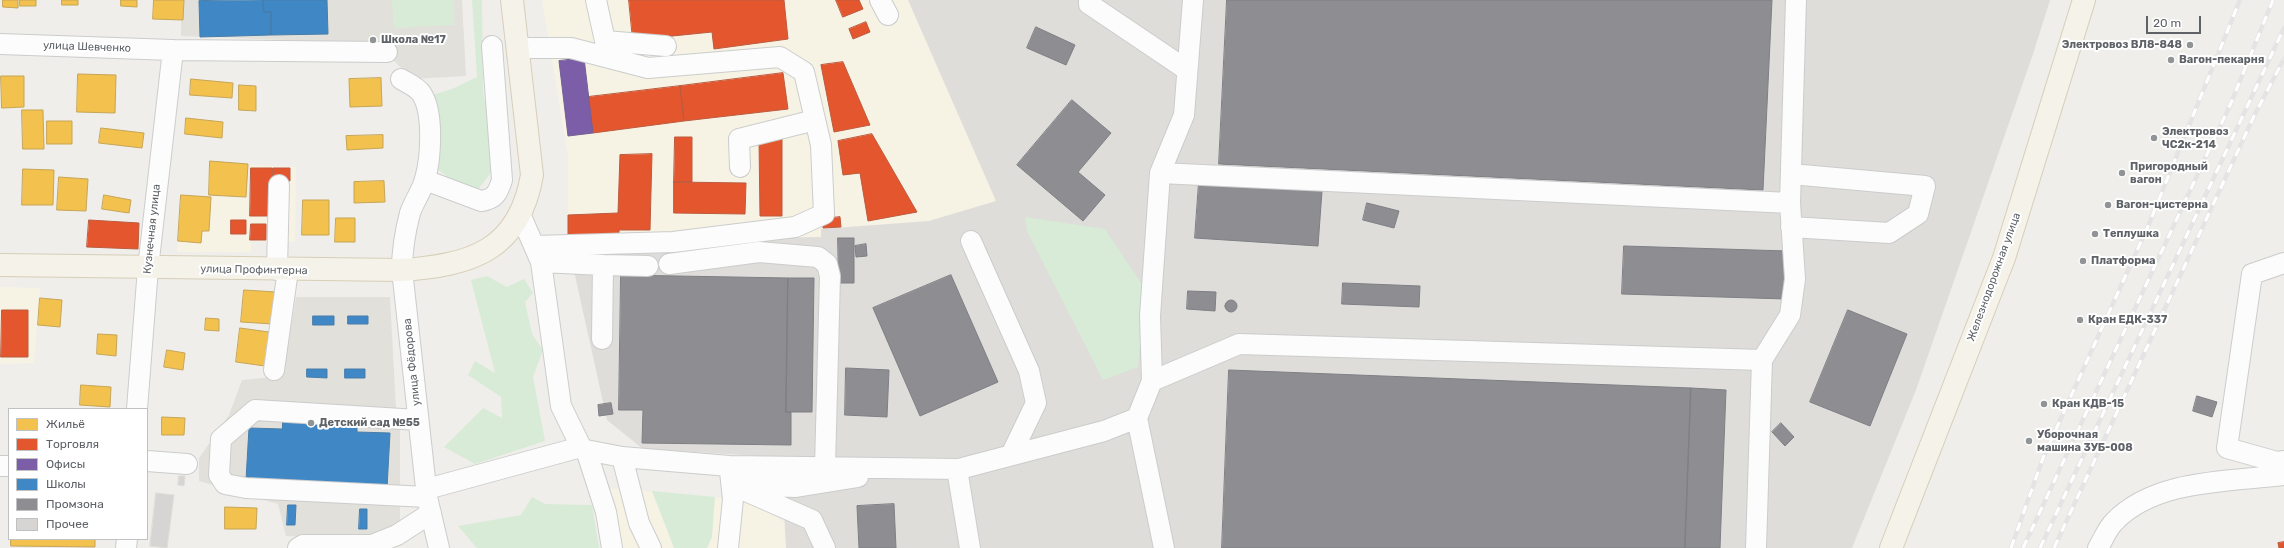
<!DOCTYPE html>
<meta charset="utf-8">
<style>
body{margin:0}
#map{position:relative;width:2284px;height:548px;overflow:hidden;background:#efeeea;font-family:Rubik,sans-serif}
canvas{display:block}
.legend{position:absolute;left:8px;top:408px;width:140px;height:132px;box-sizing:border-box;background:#fff;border:1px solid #bfc1c3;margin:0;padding:5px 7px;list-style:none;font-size:12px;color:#5f6368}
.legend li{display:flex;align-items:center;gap:8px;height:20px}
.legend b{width:20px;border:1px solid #bfc1c3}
.scale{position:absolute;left:2146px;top:16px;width:55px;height:18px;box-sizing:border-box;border:2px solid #5f6368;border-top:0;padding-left:5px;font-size:12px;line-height:14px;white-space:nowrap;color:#5f6368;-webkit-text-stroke:3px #fff;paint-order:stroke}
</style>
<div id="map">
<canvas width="2284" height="548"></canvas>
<ul class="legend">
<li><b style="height:11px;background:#f2c14e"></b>Жильё</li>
<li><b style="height:11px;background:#e4572e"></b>Торговля</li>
<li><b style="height:11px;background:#7b5ea7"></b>Офисы</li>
<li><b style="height:11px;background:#3f88c5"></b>Школы</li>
<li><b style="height:11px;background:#8d8d92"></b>Промзона</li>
<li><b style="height:11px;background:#d6d5d3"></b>Прочее</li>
</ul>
<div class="scale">20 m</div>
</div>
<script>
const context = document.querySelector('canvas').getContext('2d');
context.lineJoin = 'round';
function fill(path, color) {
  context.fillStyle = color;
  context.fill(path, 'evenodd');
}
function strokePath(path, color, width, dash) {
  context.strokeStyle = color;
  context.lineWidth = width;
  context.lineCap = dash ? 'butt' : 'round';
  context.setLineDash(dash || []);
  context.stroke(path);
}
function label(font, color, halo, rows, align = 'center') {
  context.font = font + ' Rubik,sans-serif';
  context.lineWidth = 4;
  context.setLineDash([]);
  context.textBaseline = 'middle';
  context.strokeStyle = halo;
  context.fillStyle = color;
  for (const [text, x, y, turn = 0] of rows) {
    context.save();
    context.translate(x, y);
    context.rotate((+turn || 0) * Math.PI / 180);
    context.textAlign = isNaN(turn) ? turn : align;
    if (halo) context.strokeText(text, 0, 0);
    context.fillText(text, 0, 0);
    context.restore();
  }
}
const commercial = new Path2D(`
 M542 0H908L997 201 929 221 821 229V237L568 236V155Z
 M250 165 296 167 295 242 251 241V252H177L181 195 249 198Z
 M0 287 40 288 34 363 0 364Z
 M605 488 749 500 785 523 786 548H619Z`);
const industrial = new Path2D(`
 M908 0H2050L2033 54 1916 390 1852 548H786L783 495 777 457 643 449 607 420 570 253 763 238 821 237V229L929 221 996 201Z`);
const education = new Path2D(`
 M181 0H462L466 76 413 79 392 59 390 44 181 36Z
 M296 297H390L396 409 400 430V527L371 536 355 539 286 536 278 504 199 481V458L229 415 242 380 283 376Z`);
const green = new Path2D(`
 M392 0H453L454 25 394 28Z
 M472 0H482L483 91 497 165 473 196 437 169 432 95 452 89 477 77Z
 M1025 217 1105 229 1145 289 1138 367 1103 380 1027 231Z
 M487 276 507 287 524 279 533 293 525 302 532 334 543 350 533 377 545 441 475 464 444 447 483 408 502 418 501 397 468 375 475 361 495 373 471 280Z
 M652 491 715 497 712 537 707 548H674Z
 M532 497 545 504 592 505 599 548H477L458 526 521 515Z`);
const homes = new Path2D(`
 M3 0H18V8L3 7Z
 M20 0H36V6H20Z
 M62 0H78V5H62Z
 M121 0H137V7L121 6Z
 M154 0H184L183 20 153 19Z
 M78 74 116 75 115 113 77 112Z
 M1 76H24V107L2 108Z
 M381 78 382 106 350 107 349 79Z
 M191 79 233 83 232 98 190 95Z
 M239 85 256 86V111L239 110Z
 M22 110H43L44 149H23Z
 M186 118 223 122 222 138 185 134Z
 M47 121H72V144H47Z
 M101 128 144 133 142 148 99 143Z
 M383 135V148L347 150 346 136Z
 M210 161 248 164 246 197 209 195Z
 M23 169 54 170 53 205H22Z
 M59 177 88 179 86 211 57 210Z
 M384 181 385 202 354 203V182Z
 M104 195 131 200 129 213 102 209Z
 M181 195 211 197 209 231H202L201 243 178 241Z
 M303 200H329V235H302Z
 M336 218H355V242H335Z
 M244 290 276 292 273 324 241 322Z
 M40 298 62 300 60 327 38 325Z
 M206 318 219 319V331L205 330Z
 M240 328 269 332 265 366 236 362Z
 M98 334 117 335 116 356 97 354Z
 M167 350 185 353 183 370 164 367Z
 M81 385 111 387 110 407 80 405Z
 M162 417 185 418 184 435H162Z
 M225 507 257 508 256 529H225Z
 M11 539H95V547L11 546Z`);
const shops = new Path2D(`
 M629 0H784L788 39 714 49 712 32 633 40Z
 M836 0H859L863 9 843 17Z
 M866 22 870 32 853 39 849 29Z
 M843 62 870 125 834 132 821 65Z
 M783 73 788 109 684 121 680 86Z
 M680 86 684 121 593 133 588 97Z
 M872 134 917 212 868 221 860 173 843 175 838 141Z
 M675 137H692V182H674Z
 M782 139V216H760L759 140Z
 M652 154 650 230H619V235L568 236V215L618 213 620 155Z
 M251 168H272L271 216H250Z
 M273 168H290V181L273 180Z
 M674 182 746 183 745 214 674 213Z
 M840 217 841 227 823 228V219Z
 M89 220 139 223 138 249 87 247Z
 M231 220H246V234H231Z
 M251 224H266V240H250Z
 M2 310H28V357H1Z
 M2284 542V548H2279L2278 543Z`);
const offices = new Path2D(`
 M584 58 593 133 568 136 559 61Z`);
const schools = new Path2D(`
 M263 0H327L328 34 271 35V12H264Z
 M263 0 264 12H271V35L200 37 199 1Z
 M313 316H334V325H313Z
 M348 316H368V324H348Z
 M307 369H327V378L307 377Z
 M345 369H365V378H345Z
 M283 421 357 425V432L390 433 387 488 350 486V483L280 479V482L246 480 249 428 282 429Z
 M288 505H296L295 525H287Z
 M360 509H367V529H359Z`);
const industry = new Path2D(`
 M1227 0H1772L1763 190 1219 164Z
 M1036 27 1075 45 1066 65 1027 48Z
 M1072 100 1111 133 1078 172 1105 195 1083 221 1017 165Z
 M1199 182 1322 191 1318 246 1195 238Z
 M1367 203 1399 211 1394 228 1363 220Z
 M838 238H854V283H839Z
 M866 244 867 256 856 257 855 246Z
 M1624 246 1787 251 1786 299 1622 294Z
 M621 275 788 278 786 412H791V445L642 443 643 410H619Z
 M951 275 998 382 920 416 873 308Z
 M788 278H814L812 412H786Z
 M1343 283 1420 286 1419 307 1342 304Z
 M1188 291 1216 292 1215 311 1187 309Z
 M1225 306a6 6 0 1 1 12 0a6 6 0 1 1-12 0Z
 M1848 310 1907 334 1870 426 1810 402Z
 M846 368 889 370 887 417 845 415Z
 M1229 370 1691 388 1685 548H1222Z
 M1691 388 1726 390 1720 548H1685Z
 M2197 396 2217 402 2212 417 2193 411Z
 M611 403 613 414 599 416 598 405Z
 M1781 423 1794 437 1785 446 1772 432Z
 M894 504 896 548H859L857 506Z`);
const building = new Path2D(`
 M179 476H185L184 486 178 485Z
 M156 493 174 495 167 548 150 546Z`);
const minor = new Path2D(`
 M596 0 605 41 666 46
 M880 0 888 15
 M1089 0V4L1187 70
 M0 44 173 50 387 52
 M518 48H571L648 68 780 57 804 72 821 145 824 214 795 227 673 242 535 246
 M401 79C407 83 417 87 421 93 434 111 431 158 425 179 422 191 414 201 410 213 405 232 402 250 402 270L427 497 439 548
 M740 167 739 139 815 120
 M1160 173 1790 203
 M1791 174 1925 186 1918 214 1889 233 1791 227
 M425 180 481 201C495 199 498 193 502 180L492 46
 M520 214 541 262 561 406 581 447 586 450 622 457 729 466 959 469 1104 431 1137 418 1152 381 1239 344 1762 360 1756 548
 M971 241 1029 371 1036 403 1011 455
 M541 262 603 265 602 339
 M2284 263 2252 274 2227 448 2277 462 2284 461
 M669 264 759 252 818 257 827 264 830 276 825 467
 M603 265 648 266
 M277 270 279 185
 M1762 360 1790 315 1795 279 1790 203 1796 0
 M274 370 288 270
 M1152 381 1150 316 1160 173 1184 115 1193 0
 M137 409 148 268 173 50
 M1137 418 1164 548
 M418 420 255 410 221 439 219 475 225 484 246 488 427 497
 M586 450 606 512 612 548
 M622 457 639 523 651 548
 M147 461 187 464
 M0 466H9
 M957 469 970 548
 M732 485 796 487 858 477
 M427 489 581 447
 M741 489 812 520 825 548
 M126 548 127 539
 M298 548 303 545H372L397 535 431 513
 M728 548 733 499 730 472
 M2098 548C2103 540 2107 529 2114 522 2155 479 2228 482 2284 475`);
const major = new Path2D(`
 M0 265 402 270C471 265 519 251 532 175L512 0
 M1891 548 2004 258 2084 0`);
const rail = new Path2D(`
 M2011 548 2043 458 2149 224 2240 0
 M2023 548 2231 103 2273 0
 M2040 548 2284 28
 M2054 548 2255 114 2284 59`);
const markers = [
 [373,40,4,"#919496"],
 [2190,45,4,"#919496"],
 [2171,60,4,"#919496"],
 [2154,138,4,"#919496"],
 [2122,173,4,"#919496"],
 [2108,205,4,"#919496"],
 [2095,234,4,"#919496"],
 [2083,261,4,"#919496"],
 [2080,320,4,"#919496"],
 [2044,404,4,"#919496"],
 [311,423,4,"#919496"],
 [2029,441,4,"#919496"]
];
const poiNames = [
 ["Школа №17",381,40],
 ["Электровоз ВЛ8-848",2182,45,"right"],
 ["Вагон-пекарня",2179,60],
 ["Электровоз",2162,132],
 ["ЧС2к-214",2162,145],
 ["Пригородный",2130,167],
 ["вагон",2130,180],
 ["Вагон-цистерна",2116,205],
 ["Теплушка",2103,234],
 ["Платформа",2091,261],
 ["Кран ЕДК-337",2088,320],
 ["Кран КДВ-15",2052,404],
 ["Детский сад №55",319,423],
 ["Уборочная",2037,435],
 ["машина 3УБ-008",2037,448]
];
const streetNames = [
 ["улица Шевченко",87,47,2],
 ["Кузнечная улица",152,229,-84],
 ["улица Профинтерна",254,270,1],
 ["Железнодорожная улица",1994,277,-70],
 ["улица Фёдорова",412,362,-96]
];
fill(commercial, '#f7f3e4');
fill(industrial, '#dfddda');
fill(education, '#e2e0da');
fill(green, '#d8ebd6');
fill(homes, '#f2c14e');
strokePath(homes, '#c6a556', 1);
fill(shops, '#e4572e');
strokePath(shops, '#bc5b3f', 1);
fill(offices, '#7b5ea7');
strokePath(offices, '#736094', 1);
fill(schools, '#3f88c5');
strokePath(schools, '#497da9', 1);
fill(industry, '#8d8d92');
strokePath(industry, '#7f8085', 1);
fill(building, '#d6d5d3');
strokePath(building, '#deddd9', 1);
strokePath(minor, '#cbcccc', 22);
strokePath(major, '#d7ceb8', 24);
strokePath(minor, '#fdfcfc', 20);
strokePath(major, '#f4f2e9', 22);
strokePath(rail, '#e4e4e4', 4.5);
strokePath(rail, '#fff', 3, [9]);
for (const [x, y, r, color] of markers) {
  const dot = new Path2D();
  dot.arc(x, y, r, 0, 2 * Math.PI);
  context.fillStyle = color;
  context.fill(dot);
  strokePath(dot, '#fff', 1.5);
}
label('bold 11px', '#5f6368', '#fff', poiNames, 'left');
label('11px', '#5f6368', '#fff', streetNames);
</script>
